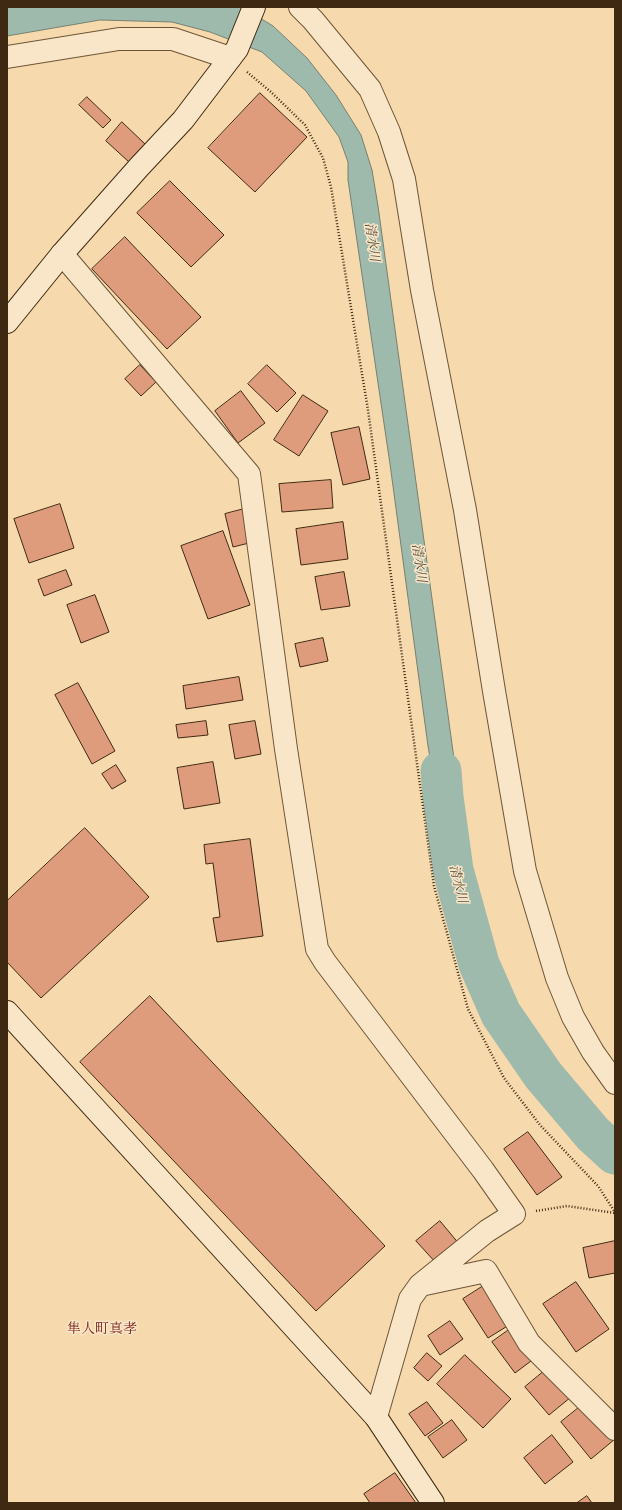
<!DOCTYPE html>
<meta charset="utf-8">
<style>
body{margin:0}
#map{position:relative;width:622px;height:1510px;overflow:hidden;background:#f6d9ac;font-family:"Libre Caslon Text",serif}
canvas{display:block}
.frame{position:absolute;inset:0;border:8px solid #402912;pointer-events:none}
</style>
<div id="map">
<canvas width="622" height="1510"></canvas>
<div class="frame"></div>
</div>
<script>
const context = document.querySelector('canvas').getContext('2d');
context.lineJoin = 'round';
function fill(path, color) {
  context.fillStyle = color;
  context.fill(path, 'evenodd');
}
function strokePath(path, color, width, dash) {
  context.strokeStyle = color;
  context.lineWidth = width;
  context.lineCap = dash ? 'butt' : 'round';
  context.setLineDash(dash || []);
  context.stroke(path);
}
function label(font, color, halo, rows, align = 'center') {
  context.font = font + ' "Libre Caslon Text","Noto Serif JP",serif';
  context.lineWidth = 3;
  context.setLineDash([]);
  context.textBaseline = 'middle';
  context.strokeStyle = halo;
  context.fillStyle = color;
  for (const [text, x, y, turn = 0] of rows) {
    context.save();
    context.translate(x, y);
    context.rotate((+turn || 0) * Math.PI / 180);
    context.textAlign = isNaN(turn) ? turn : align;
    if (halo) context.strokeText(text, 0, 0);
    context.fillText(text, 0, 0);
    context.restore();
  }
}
const water = new Path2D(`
 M7 7H242L273 26 307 58 336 95 361 135 372 170 378 206 459 795 448 828H442L428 746 390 464 348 180V162L339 137 306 91 262 52 210 32 172 22 100 20 7 36Z`);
const river = new Path2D(`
 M441 771 443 797 453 870 479 964 501 1014 543 1075 593 1134 615 1154`);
const building = new Path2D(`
 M260 93 307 137 255 192 208 148Z
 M87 97 111 120 103 128 79 105Z
 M122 122 145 144 129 162 106 141Z
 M170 181 224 235 191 267 137 213Z
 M125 237 201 317 167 349 92 269Z
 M140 365 156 382 141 396 125 379Z
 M267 365 296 393 277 412 248 384Z
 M241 391 265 423 238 443 215 411Z
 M303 395 328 411 299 456 274 440Z
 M359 427 370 479 343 485 331 433Z
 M331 480 333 508 282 512 279 484Z
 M60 504 74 548 29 563 14 519Z
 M244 509 253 542 233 547 225 514Z
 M343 522 348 559 301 565 296 529Z
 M223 531 250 605 208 619 181 546Z
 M66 570 72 585 44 596 38 580Z
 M344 572 350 606 321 610 315 577Z
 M95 595 109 632 81 643 67 605Z
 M323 638 328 661 300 667 295 644Z
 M239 677 243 700 186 709 183 686Z
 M78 683 115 751 92 764 55 695Z
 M206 721 208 735 178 738 176 725Z
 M255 721 261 754 235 759 229 725Z
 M213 762 220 803 184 809 177 768Z
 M116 765 126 781 112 789 102 774Z
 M85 828 149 897 41 998 7 962V901Z
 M250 839 263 936 217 942 213 918 220 917 213 863 206 864 204 845Z
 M150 996 385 1246 316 1311 80 1062Z
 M528 1132 562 1177 537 1195 504 1149Z
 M440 1221 460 1245 437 1264 416 1241Z
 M615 1241V1273L589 1278 583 1248Z
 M576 1282 609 1329 576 1352 543 1304Z
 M488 1283 514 1322 488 1338 463 1299Z
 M450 1321 463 1339 440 1355 428 1336Z
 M513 1327 535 1358 515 1373 492 1342Z
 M427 1353 442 1366 428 1381 414 1368Z
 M465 1355 511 1399 483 1428 437 1384Z
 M548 1368 571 1397 549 1415 525 1387Z
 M427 1402 443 1423 425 1436 409 1414Z
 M586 1402 615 1439 591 1459 561 1422Z
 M452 1420 467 1440 443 1458 428 1437Z
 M552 1435 573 1462 545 1484 524 1458Z
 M395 1473 416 1503H370L364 1494Z
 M587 1496 592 1503H577Z`);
const path = new Path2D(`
 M247 72 271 92 305 125 323 158 331 187 368 410 434 886 468 1009 504 1078 540 1125 598 1186 615 1212
 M536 1211 567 1206 615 1213`);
const street = new Path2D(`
 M300 7 313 20 370 89 389 132 404 179 422 290 465 510 494 691 525 871 557 978 573 1017 593 1052 615 1083
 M7 57 119 39H173L230 58
 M62 254 249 474 286 749 317 949 325 962 483 1170 514 1214 487 1231 420 1285 410 1299 376 1417
 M425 1284 486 1271 529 1343 615 1429`);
const secondary = new Path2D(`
 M7 322 62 254 139 167 183 120 237 49 254 7
 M7 1012 376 1417 433 1503`);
const waterNames = [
 ["清水川",372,242,82],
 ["清水川",419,563,82],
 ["清水川",458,884,76]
];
const quarterNames = [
 ["隼人町真孝",102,1329]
];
fill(water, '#9dbaad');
strokePath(water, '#78806f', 1);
strokePath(river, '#9dbaad', 41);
fill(building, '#df9c7d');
strokePath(building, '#402912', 1);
strokePath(street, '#6e5538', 24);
strokePath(secondary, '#402912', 24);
strokePath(path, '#402912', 2.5, [1, 2]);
strokePath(street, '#f9e6c9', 22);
strokePath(secondary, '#f9e6c9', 22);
label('italic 13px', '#574d39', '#f9e6c9', waterNames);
label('14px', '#7a1f14', '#f9e6c9', quarterNames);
</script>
